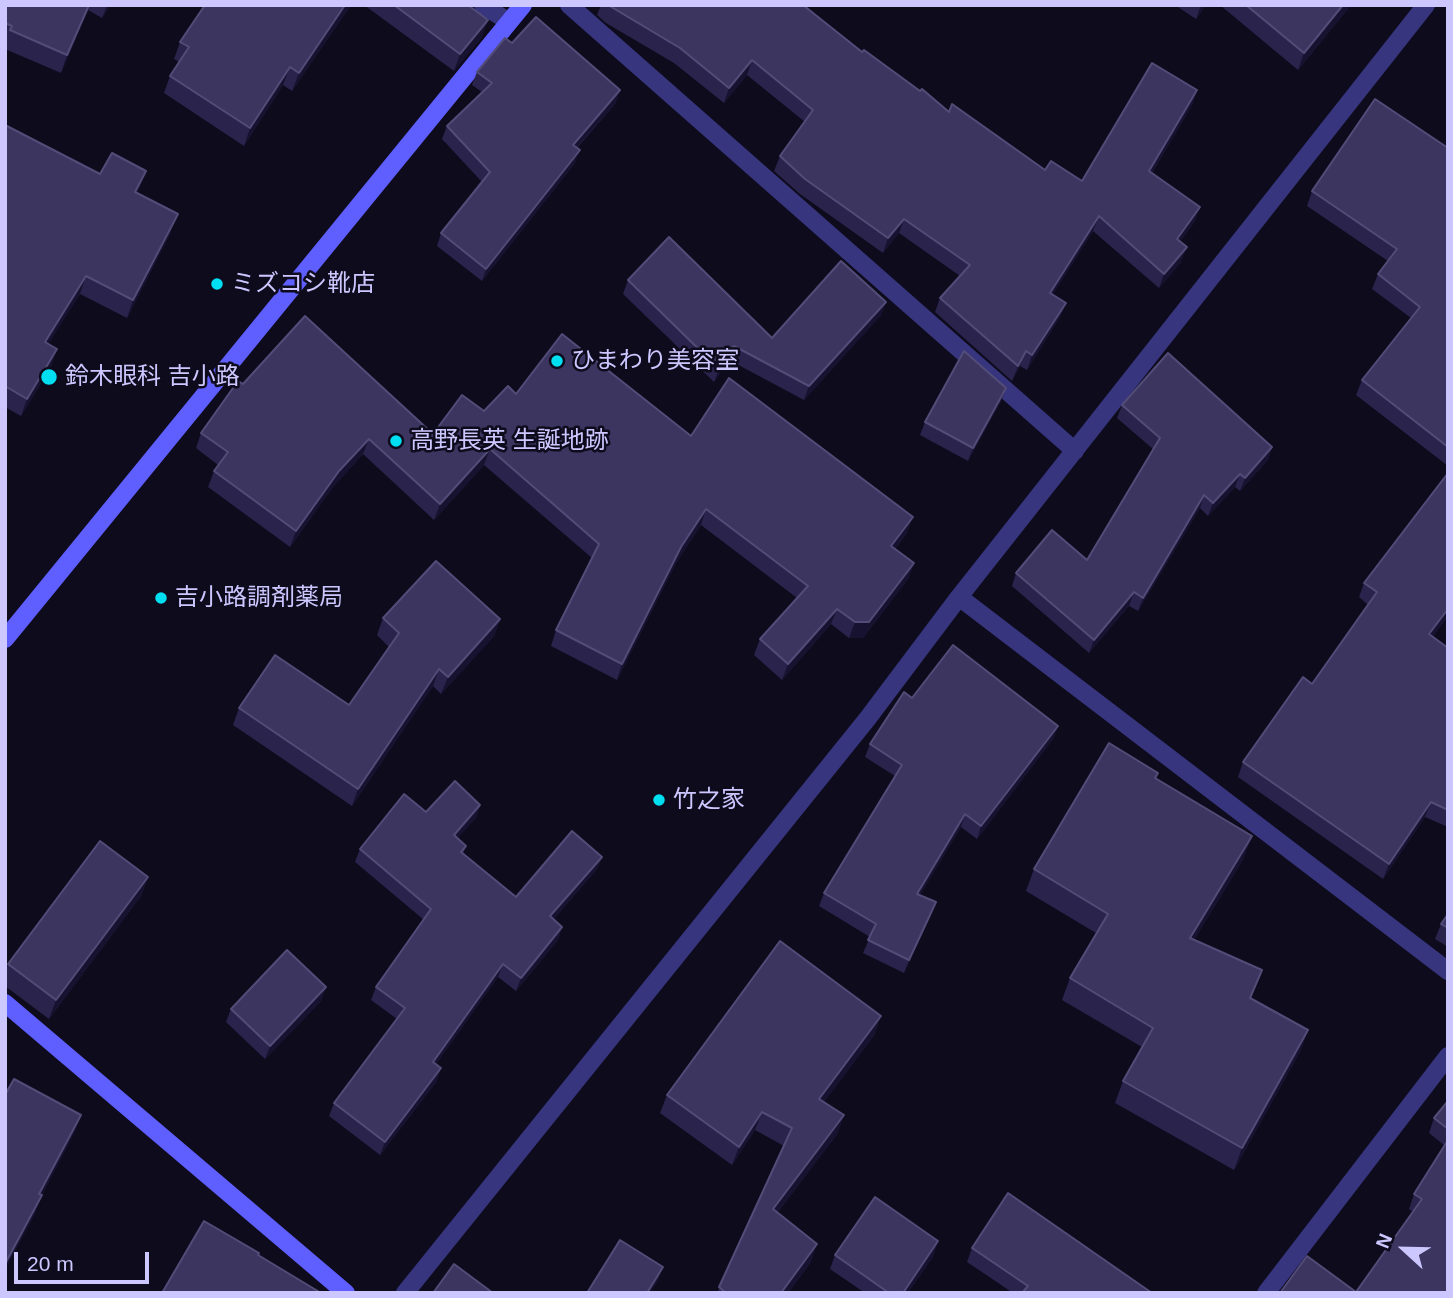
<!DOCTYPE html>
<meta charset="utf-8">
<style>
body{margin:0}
#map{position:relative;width:1453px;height:1298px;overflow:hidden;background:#0e0b1d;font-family:Arial,sans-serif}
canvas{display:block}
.frame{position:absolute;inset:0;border:7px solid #ccc7ff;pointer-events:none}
.north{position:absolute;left:1369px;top:1214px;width:70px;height:70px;-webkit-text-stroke:5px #0e0b1d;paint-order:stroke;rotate:292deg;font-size:19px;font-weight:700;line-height:28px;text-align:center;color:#ccc7ff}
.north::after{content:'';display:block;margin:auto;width:24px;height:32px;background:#ccc7ff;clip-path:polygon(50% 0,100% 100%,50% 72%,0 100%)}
.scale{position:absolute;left:14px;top:1252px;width:135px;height:32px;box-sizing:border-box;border:4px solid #ccc7ff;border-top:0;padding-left:9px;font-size:21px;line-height:24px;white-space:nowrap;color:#ccc7ff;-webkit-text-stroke:5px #0e0b1d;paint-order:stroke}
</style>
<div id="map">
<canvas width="1453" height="1298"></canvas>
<div class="frame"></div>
<div class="north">N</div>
<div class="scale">20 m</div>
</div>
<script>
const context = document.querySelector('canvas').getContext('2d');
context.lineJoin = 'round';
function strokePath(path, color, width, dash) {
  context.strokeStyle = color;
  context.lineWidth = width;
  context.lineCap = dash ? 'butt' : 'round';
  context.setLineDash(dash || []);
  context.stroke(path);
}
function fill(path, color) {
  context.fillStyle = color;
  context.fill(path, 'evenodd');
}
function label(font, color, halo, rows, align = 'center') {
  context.font = font + ' Arial,"Noto Sans JP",sans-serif';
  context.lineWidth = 5;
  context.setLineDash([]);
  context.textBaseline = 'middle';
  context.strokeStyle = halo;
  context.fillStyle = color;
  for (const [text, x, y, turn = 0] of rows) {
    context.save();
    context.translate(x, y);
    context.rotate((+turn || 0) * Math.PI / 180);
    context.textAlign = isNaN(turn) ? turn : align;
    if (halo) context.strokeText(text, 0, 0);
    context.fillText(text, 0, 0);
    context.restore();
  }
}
const street = new Path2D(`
 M483 5 509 22
 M569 5 1075 451
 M959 597 1448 971
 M405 1293 868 718 959 597 1426 5
 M1266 1293 1448 1056`);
const secondary = new Path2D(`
 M5 639 523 5
 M5 1003 346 1293`);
const wall = new Path2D(`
 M5 5H110L102 18 88 10 61 73 5 49Z
 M351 5 292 91 283 85 244 146 164 93 170 76 179 62 174 59 180 42Z
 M364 5H468L482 37 454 71Z
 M601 5H803L862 52 949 112 1045 170 1082 181 1197 90 1192 105 1152 173 1195 221 1180 242 1181 262 1159 288 1093 231 1053 294 1066 303 1060 317 1027 370 1020 366 1012 381 935 312 940 298 960 276 899 233 883 253 800 194 774 171 780 156 805 122 747 75 724 103 674 63 606 23 597 15Z
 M1175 5H1206L1196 19Z
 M1220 5H1351L1298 70Z
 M512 43 616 103 577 148 575 163 482 281 437 246 441 233 482 182 442 139 447 126 482 92 472 85 477 72Z
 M5 125 100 174 146 171 137 193 171 232 127 318 80 294 48 344 51 367 21 416 5 407Z
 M1448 148V466L1356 395 1362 380 1411 318 1372 289 1378 274 1388 261 1307 206 1312 191Z
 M628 280 772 338 886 302 881 315 804 400 729 360 714 382 623 294Z
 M243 384 433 434 484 411 516 394 691 436 907 533 895 549 914 563 908 579 863 638H849L831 624 782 680 754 655 760 639 797 598 701 525 676 563 617 680 551 646 556 630 592 558 484 465 434 520 363 454 333 487 290 547 208 487 214 471 218 465 196 448 201 433Z
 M1001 401 968 461 920 435 925 422Z
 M1122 405 1272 447 1268 460 1240 491 1235 487 1208 516 1200 508 1138 611 1129 606 1089 653 1012 586 1016 573 1087 560 1153 449 1117 418Z
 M1448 473V616L1433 636 1448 648V827L1425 817 1383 879 1238 777 1243 762 1312 684 1368 605 1359 597 1364 583Z
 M383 618 500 619 494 636 441 694 433 686 352 806 233 725 239 708 349 705 389 647 377 635Z
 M912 698 1058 726 1053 739 977 839 961 827 920 895 931 915 904 973 863 953 870 937 819 906 824 893 895 776 865 757 870 744Z
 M1158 773 1156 778 1244 858 1194 940 1252 998 1308 1030 1300 1052 1234 1170 1115 1103 1123 1081 1142 1047 1062 1000 1070 978 1096 933 1026 891 1034 869Z
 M480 805 476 818 457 838 466 846 463 854 516 897 602 857 597 869 553 920 562 927 558 940 516 991 498 977 436 1064 437 1081 380 1155 329 1116 334 1103 397 1019 371 1000 376 987 424 920 355 862 360 849 426 812Z
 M148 877 141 896 49 1019 5 986V973L8 964Z
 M1448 914V947L1435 939 1441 924Z
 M326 987 321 1001 265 1059 226 1022 231 1009Z
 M875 1034 824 1102 838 1133 777 1213 811 1262 788 1293H717L784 1146 755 1130 732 1165 660 1113 667 1095Z
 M1448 1101V1293L1356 1292 1413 1212 1409 1209 1414 1194 1444 1145 1429 1133 1434 1118Z
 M972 1248 1152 1293H1013L967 1262Z
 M835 1255H934L908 1293H865L830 1269Z`);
const shadedWall = new Path2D(`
 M89 5H90L61 73 67 55Z
 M107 5H110L102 18Z
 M345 5H351L292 91 299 73Z
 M1201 5H1206L1196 19Z
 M1343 5H1351L1298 70 1304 53Z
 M488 20 482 37 454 71 460 54Z
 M752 60 747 75 724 103 729 88Z
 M290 67 283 85 244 146 250 128Z
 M620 90 616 103 568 157 573 145Z
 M1197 90 1192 105 1144 186 1149 171Z
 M580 150 575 163 482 281 486 269Z
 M146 171 140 188 129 210 135 192Z
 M1200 207 1195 221 1172 254 1177 239Z
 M178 214 171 232 127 318 133 300Z
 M1099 216 1093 231 1045 307 1050 293Z
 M904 219 899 233 883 253 888 238Z
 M1187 247 1181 262 1159 288 1164 274Z
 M86 276 80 294 39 359 45 342Z
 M886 302 881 315 804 400 809 386Z
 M1066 303 1060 317 1027 370 1032 355Z
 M734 346 729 360 714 382 719 369Z
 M57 349 51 367 21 416 27 399Z
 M1026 351 1020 366 1012 381 1018 366Z
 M1006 388 1001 401 968 461 973 448Z
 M369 439 363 454 333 487 290 547 296 531 339 471Z
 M1272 447 1268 460 1240 491 1245 478Z
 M490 449 484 465 434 520 440 504Z
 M1240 474 1235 487 1208 516 1213 503Z
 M1204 495 1200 508 1138 611 1143 598Z
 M706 509 701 525 676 563 617 680 622 664 681 547Z
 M913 517 907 533 885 562 891 546Z
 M914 563 908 579 863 638H849L855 622Z
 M1134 592 1129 606 1089 653 1094 640Z
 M837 609 831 624 782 680 788 664Z
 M1448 609V616L1424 648 1429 634Z
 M500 619 494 636 441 694 448 677Z
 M439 669 433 686 352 806 358 789Z
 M1058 726 1053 739 977 839 981 826Z
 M1431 802 1425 817 1383 879 1389 864Z
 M480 805 476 818 449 848 454 835Z
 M965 814 961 827 913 907 917 894Z
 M1252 836 1244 858 1182 960 1190 938Z
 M602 857 597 869 545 929 550 916Z
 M148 877 141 896 49 1019 56 1000Z
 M936 902 931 915 904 973 909 960Z
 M562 927 558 940 516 991 521 978Z
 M503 964 498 977 428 1075 433 1062Z
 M326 987 321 1001 265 1059 270 1046Z
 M881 1016 875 1034 813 1117 819 1099Z
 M1308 1030 1300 1052 1234 1170 1242 1148Z
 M441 1068 437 1081 380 1155 385 1142Z
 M762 1112 755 1130 732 1165 739 1147Z
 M81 1115 74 1134 33 1213 39 1194Z
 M844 1115 838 1133 766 1227 773 1209Z
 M42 1195 35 1214 5 1270V1264Z
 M938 1241 934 1255 908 1293H903Z
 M817 1244 811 1262 788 1293H781Z
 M663 1267 658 1281 650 1293H647Z`);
const building = new Path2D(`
 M5 5H89L67 55 10 30 12 26 5 23Z
 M205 5H345L299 73 290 67 250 128 170 76 189 47 180 42Z
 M394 5H468L488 20 460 54Z
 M608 5H803L862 52 864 50 920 91 922 89 949 112 952 104 1045 170 1051 161 1082 181 1152 63 1197 90 1149 171 1200 207 1177 239 1187 247 1164 274 1099 216 1050 293 1066 303 1032 355 1026 351 1018 366 940 298 970 265 904 219 888 238 805 179 780 156 813 110 752 60 729 88 680 48Z
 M1246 5H1343L1304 53Z
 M536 17 620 90 573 145 580 150 486 269 441 233 490 172 447 126 492 83 477 72 505 38 512 43Z
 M1375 99 1448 148V447L1362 380 1420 307 1378 274 1397 249 1312 191Z
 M5 125 100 174 112 153 146 171 135 192 178 214 133 300 86 276 45 342 57 349 27 399 5 386Z
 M669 237 772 338 841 261 886 302 809 386 734 346 719 369 628 280Z
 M305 316 433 434 462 395 484 411 508 386 516 394 562 334 691 436 729 378 913 517 891 546 914 563 869 622H855L837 609 788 664 760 639 808 586 706 509 681 547 622 664 556 630 599 544 490 449 440 504 369 439 339 471 296 531 214 471 228 452 201 433 238 381 243 384Z
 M964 351 1006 388 973 448 925 422Z
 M1168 353 1272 447 1245 478 1240 474 1213 503 1204 495 1143 598 1134 592 1094 640 1016 573 1052 530 1087 560 1160 438 1122 405Z
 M1448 473V609L1429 634 1448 648V810L1431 802 1389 864 1243 762 1303 677 1312 684 1377 592 1364 583Z
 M436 561 500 619 448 677 439 669 358 789 239 708 275 655 349 705 399 633 383 618Z
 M953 645 1058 726 981 826 965 814 917 894 936 902 909 960 868 940 876 924 824 893 902 765 870 744 904 692 912 698Z
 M1109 743 1158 773 1155 778 1252 836 1190 938 1262 970 1250 998 1308 1030 1242 1148 1123 1081 1153 1028 1070 978 1108 914 1034 869Z
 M455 781 480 805 454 835 466 846 461 852 516 897 572 831 602 857 550 916 562 927 521 978 503 964 433 1062 441 1068 385 1142 334 1103 405 1008 376 987 431 909 360 849 404 794 426 812Z
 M100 841 148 877 56 1000 8 964Z
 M1448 914V928L1441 924Z
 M780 941 881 1016 819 1099 844 1115 773 1209 817 1244 781 1293H726L719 1287 792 1128 762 1112 739 1147 667 1095Z
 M287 950 326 987 270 1046 231 1009Z
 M14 1079 81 1115 39 1194 42 1195 5 1264V1095Z
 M1448 1101V1129L1434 1118Z
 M1448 1140V1293H1280L1307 1256 1356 1292 1422 1199 1414 1194Z
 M1008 1193 1152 1293H1022L1028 1286 972 1248Z
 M875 1197 938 1241 903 1293H889L835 1255Z
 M204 1221 259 1253 258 1255 321 1293H162Z
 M620 1240 663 1267 647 1293H587Z
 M454 1264 493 1293H433Z`);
const markers = [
 [217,284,7,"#00dff2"],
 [557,361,7,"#00dff2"],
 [49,377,9,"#00dff2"],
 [396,441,7,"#00dff2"],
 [161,598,7,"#00dff2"],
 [659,800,7,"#00dff2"]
];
const poiNames = [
 ["ミズコシ靴店",231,284],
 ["ひまわり美容室",571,361],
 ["鈴木眼科 吉小路",65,377],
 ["高野長英 生誕地跡",410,441],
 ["吉小路調剤薬局",175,598],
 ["竹之家",673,800]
];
strokePath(street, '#37357d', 18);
strokePath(secondary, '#5f5eff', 18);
fill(wall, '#2a234c');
fill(shadedWall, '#181231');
fill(building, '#3c355f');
strokePath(building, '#524c78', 2);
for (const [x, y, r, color] of markers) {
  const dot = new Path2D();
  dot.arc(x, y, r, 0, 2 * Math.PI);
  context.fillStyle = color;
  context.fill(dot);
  strokePath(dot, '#0e0b1d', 2.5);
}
label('24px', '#ccc7ff', '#0e0b1d', poiNames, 'left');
</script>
